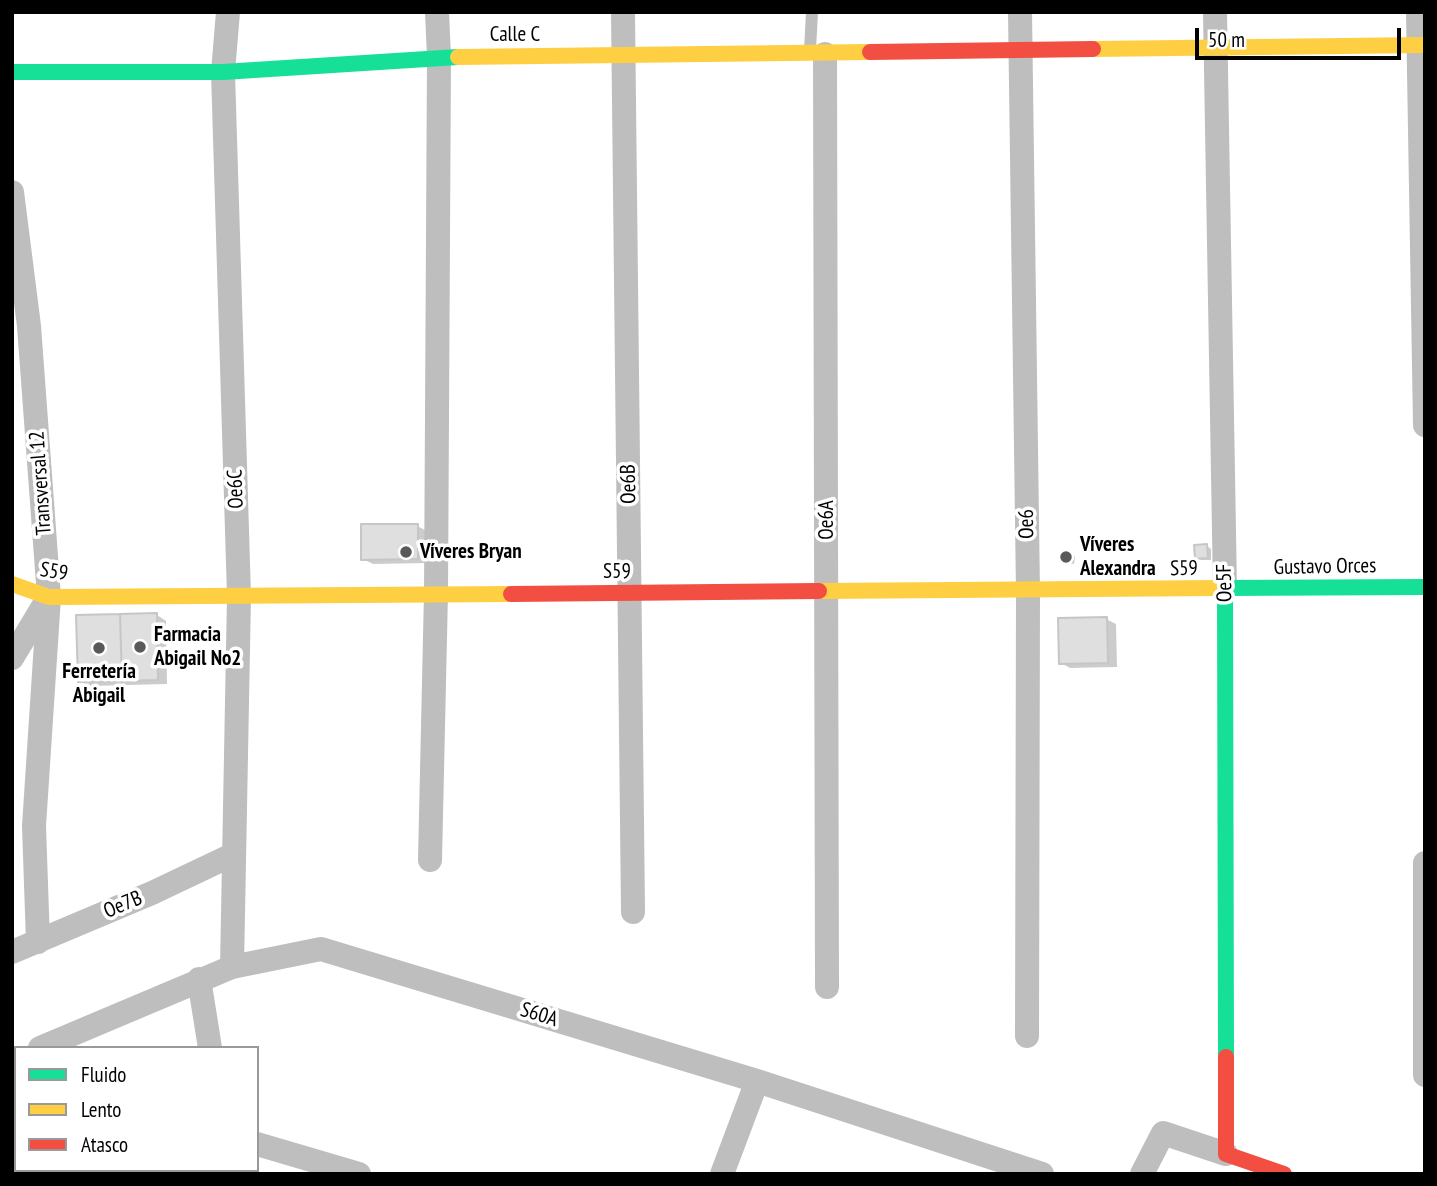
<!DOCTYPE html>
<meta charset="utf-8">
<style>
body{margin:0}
#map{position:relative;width:1437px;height:1186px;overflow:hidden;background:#fff;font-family:"PT Sans Narrow",sans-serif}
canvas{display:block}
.frame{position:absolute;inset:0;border:14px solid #000;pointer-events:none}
.legend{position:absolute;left:14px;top:1046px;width:245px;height:126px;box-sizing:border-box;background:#fff;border:2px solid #999;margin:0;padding:9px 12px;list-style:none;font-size:21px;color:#000}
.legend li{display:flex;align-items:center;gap:14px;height:35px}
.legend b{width:35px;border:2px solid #999}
.scale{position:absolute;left:1195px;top:28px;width:206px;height:32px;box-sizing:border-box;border:4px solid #000;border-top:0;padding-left:9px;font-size:21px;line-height:24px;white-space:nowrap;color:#000;-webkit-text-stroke:5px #fff;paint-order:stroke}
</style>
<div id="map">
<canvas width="1437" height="1186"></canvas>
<div class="frame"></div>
<ul class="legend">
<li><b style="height:9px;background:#16e098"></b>Fluido</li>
<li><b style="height:9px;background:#ffcf43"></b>Lento</li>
<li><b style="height:9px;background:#f24e42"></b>Atasco</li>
</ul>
<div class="scale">50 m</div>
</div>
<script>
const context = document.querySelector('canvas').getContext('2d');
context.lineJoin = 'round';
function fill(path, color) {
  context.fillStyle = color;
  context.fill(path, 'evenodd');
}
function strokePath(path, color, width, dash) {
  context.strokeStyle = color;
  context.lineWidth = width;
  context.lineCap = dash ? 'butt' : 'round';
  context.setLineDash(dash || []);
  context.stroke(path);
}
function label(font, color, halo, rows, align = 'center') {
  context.font = font + ' "PT Sans Narrow",sans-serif';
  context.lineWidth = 7;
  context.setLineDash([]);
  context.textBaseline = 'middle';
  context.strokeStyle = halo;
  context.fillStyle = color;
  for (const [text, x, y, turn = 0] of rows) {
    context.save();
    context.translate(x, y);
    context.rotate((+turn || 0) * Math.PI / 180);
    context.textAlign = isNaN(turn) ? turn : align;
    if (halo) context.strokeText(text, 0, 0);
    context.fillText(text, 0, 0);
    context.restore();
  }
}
const shadow = new Path2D(`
 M417 526 427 531V563L373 564 363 559Z
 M1207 546 1211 549V560H1201L1197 558Z
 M1063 554 1075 556 1074 564 1063 561Z
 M157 615 166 621 167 684 89 686 79 681Z
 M1106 619 1116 624 1117 667 1070 668 1061 663Z`);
const building = new Path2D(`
 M361 524H418V559L361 560Z
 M1207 544 1208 558 1195 559 1194 545Z
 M157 613 158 680 122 681 120 614Z
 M120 614 122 681 78 682 76 615Z
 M1107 617 1108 663 1059 664 1058 618Z`);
const lane = new Path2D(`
 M810 50 812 12`);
const street = new Path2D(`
 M228 12 223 72 239 596 232 967
 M623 12 633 912
 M1020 12 1028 592 1027 1036
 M1215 12 1225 589
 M1418 12 1425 425
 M825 54 827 987
 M12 192 29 326 49 597 34 826 38 942
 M12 658 47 600
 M430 860 436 593 439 57 437 12
 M1425 863V1075
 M12 952 152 893 232 855
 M199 979 210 1048
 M40 1048 232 967 321 949 757 1081 1042 1174
 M12 1062 16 1060
 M257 1144 359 1174
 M43 1170V1174
 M231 1170 232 1174
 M722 1174 757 1081
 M1142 1174 1163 1133 1226 1154`);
const fast = new Path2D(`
 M12 72H223L458 57
 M1221 588 1425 587
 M1225 589 1226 1057`);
const slow = new Path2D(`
 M1093 49 1425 45
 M458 57 870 52
 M12 584 49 597 511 594
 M819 591 1221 588`);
const jam = new Path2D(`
 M870 52 1093 49
 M511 594 819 591
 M1226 1057V1154L1284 1174`);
const markers = [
 [406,552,7,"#595959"],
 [1066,557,7,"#595959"],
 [140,647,7,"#595959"],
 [99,648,7,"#595959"]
];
const streetNames = [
 ["Calle C",515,35],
 ["Transversal 12",41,483,-94],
 ["Oe6B",629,484,-91],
 ["Oe6C",236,489,-92],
 ["Oe6A",827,520,-90],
 ["Oe6",1027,524,-91],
 ["Gustavo Orces",1325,567,-1],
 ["S59",1184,569,-1],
 ["S59",54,572,9],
 ["S59",617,572],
 ["Oe5F",1225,583,-91],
 ["Oe7B",123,905,-23],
 ["S60A",539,1015,17]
];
const poiNames = [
 ["Víveres",1080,545],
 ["Alexandra",1080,569],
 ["Víveres Bryan",420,552],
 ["Farmacia",154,635],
 ["Abigail No2",154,659],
 ["Ferretería",99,672,"center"],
 ["Abigail",99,696,"center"]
];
fill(shadow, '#0003');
fill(building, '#dfdfdf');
strokePath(building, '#c6c6c6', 2);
strokePath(lane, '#bebebe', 12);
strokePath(street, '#bebebe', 24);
strokePath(fast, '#16e098', 16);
strokePath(slow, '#ffcf43', 16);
strokePath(jam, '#f24e42', 16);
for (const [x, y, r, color] of markers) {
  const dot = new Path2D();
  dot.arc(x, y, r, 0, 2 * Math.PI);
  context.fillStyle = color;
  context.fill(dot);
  strokePath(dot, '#fff', 2.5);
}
label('21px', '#000', '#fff', streetNames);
label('bold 21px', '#000', '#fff', poiNames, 'left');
</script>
